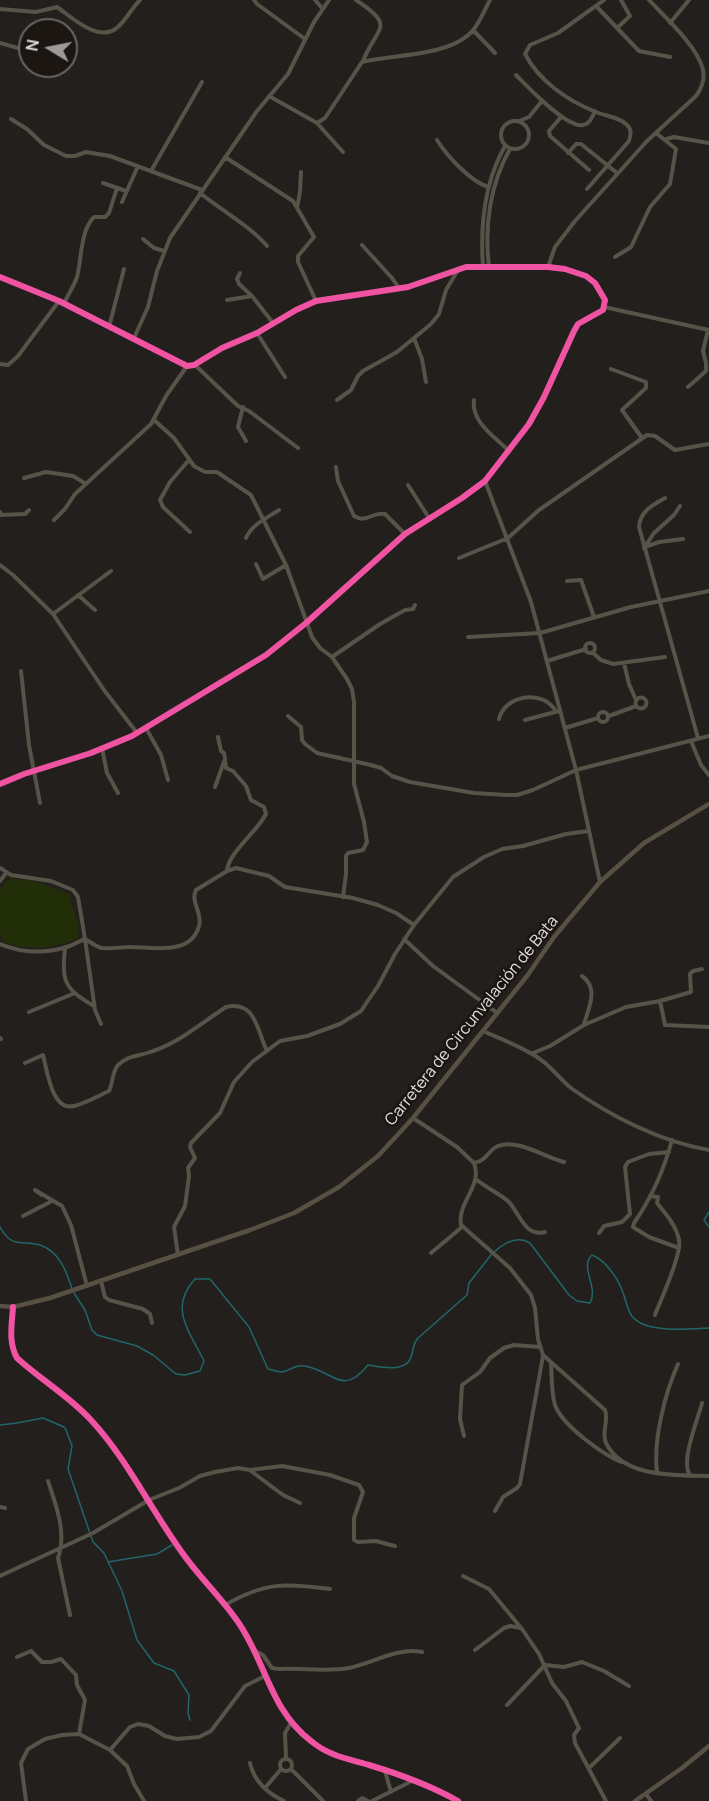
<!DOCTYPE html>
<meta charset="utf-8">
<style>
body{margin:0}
#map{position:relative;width:709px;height:1801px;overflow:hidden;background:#221f1d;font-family:Manrope,sans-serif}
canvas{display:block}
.north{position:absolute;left:18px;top:18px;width:60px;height:60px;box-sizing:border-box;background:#1b1611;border:2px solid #6a6661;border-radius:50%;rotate:280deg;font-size:16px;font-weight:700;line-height:24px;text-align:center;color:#e1ddda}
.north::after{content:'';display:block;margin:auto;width:21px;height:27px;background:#9e9a98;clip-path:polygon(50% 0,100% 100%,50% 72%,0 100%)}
</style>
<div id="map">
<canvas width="709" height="1801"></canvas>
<div class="north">N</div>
</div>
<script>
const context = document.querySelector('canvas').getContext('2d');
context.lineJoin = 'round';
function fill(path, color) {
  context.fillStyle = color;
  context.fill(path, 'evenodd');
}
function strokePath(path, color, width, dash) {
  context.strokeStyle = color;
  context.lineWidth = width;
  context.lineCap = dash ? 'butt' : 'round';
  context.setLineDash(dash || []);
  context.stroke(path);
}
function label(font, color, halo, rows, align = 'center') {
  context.font = font + ' Manrope,sans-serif';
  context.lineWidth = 5;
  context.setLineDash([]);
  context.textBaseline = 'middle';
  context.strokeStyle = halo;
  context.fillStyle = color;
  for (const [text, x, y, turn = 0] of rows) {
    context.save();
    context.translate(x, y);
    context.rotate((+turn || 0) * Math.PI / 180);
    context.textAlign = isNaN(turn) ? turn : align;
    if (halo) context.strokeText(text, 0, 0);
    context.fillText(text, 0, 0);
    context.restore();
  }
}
const green = new Path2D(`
 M10 878 39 882 69 894 79 928 77 939C52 949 29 951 3 942L0 931V889Z`);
const stream = new Path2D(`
 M709 1212 704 1220 709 1227
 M0 1227C12 1249 22 1240 40 1245 59 1251 67 1272 72 1289
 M494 1252C504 1243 517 1235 530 1243L569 1295 577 1301 590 1303C599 1287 579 1267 592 1255 605 1260 617 1277 622 1290 629 1307 626 1319 648 1326 666 1331 690 1329 709 1328
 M74 1293 85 1310 92 1330 97 1335 137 1346 153 1355 176 1374 185 1375 200 1371 204 1361C190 1332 168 1308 195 1279H210L249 1327 268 1369C272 1370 278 1372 282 1372 290 1371 295 1364 305 1366 334 1371 342 1397 368 1365 380 1367 406 1373 411 1357 413 1351 413 1345 417 1339L467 1295 469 1283 491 1255
 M0 1425 17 1423 43 1418 64 1427 66 1430 72 1446 68 1469 93 1542 104 1553 122 1591 137 1640 154 1663 174 1671 189 1695 188 1713 190 1720
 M108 1562 157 1554 172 1545`);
const minor = new Path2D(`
 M254 0 257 4 305 39
 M315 0 322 8
 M356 0C397 27 377 26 363 61
 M596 6 639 51 670 57
 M0 9 36 12 57 7C73 18 100 45 119 26 127 18 132 8 140 0
 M670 23 689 0
 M617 28 630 16 621 0
 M473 30 495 53
 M0 43 25 50
 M516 75C528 87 566 128 583 125 590 124 592 117 595 111
 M269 96 317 123 343 152
 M561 117 549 131 550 136 589 170
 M11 119 27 129 44 145 66 156H75L86 152 110 156 202 190
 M501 135a14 14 0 1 1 28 0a14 14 0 1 1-28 0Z
 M519 121 529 117 542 101
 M317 123 325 118 362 62C394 54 452 57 474 29 481 20 485 9 490 0
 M666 139 674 137 709 143
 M437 140C447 156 470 181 488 187
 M568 153 576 144H581L617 173
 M225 157 293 201 314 237 298 256V262L316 301
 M151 171 202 82
 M103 183 126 191
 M587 189 629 141C631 134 632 129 626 124 619 117 605 116 596 112 568 101 539 81 525 54L530 45 558 33 604 0
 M200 193C221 210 250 226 267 246
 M122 202 138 166
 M297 208 300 192 301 172
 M143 239 154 248 164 251
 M362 245 392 278 399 288
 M615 257 631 247 650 207 670 184 676 149 656 133
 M483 267C480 225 484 183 505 146
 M489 267C484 227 490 184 510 149
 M548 267 555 247 575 221 647 141 696 96C701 89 705 79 703 70 698 47 665 17 649 0
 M240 273 237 279 239 284 252 296 273 323
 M0 277 59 301 187 366 194 365 222 348 257 333 296 310 316 301 408 287 466 267H548L565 269 586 276 595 283 605 300 603 310 578 324 574 331 544 397 529 424 485 481 462 498 405 534 306 623 266 655 132 736 91 753 24 774 0 784
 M227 300 252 296
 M64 303C68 295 74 286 77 277 82 258 80 231 94 217H105L109 213 117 188
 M604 307 709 330
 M109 327 124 269
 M257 333 285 377
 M134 338 148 307 157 271 170 238 257 111 288 74 314 22 329 0
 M414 338 422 359 426 382
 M0 364 8 365 18 356 59 301
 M194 364 238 406 249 411 298 448
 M611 369 646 382V388L622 410 642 438
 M688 387 706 371V363L703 351 708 330
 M337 400 351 390 358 376 363 371 397 352 431 324 439 314 446 290 458 270
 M474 400C471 422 495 437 509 451
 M243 407 238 427 246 441
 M154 420 174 438 194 466 205 472H217L251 495 286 565 312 637 320 648 332 657 347 679 352 689 354 702V784L364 822 367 842 363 850 348 853 346 856V874L343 897
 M189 460 170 482 160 500 163 507 190 532
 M336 467 338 481 354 516C367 524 372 511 385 514L405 534
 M24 478 46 472 73 476 86 484
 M485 481 531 602 576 770 600 882
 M408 485 429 518
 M665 498C653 505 640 511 639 527L698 738
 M0 512 1 515 25 514 29 510
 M54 520 65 509 75 494 151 424 166 396 187 366
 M246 538C252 524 267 518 279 510
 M645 547 659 542 683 539
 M644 548 654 533 674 515 680 506
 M459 558 508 538 539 510 647 435 655 436 675 450 709 444
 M256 564 263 579 286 565
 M0 565 13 575 53 614 104 690 137 733
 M567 581 581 580 594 617
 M78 595 95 610
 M53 614 111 571
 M468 637 540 633 631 607 709 591
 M585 648a5 5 0 1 1 10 0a5 5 0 1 1-10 0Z
 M592 652 601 660 613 664 665 657
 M332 657 380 624 405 610 413 609 415 605
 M547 661 586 649
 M624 663 629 684 636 700
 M21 671 29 745 40 803
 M635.5 703a5.5 5.5 0 1 1 11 0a5.5 5.5 0 1 1-11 0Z
 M598 717a5 5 0 1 1 10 0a5 5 0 1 1-10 0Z
 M288 716 301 727 302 740 305 744 317 753 371 765 381 768 392 776 410 782 474 793 507 795H517L533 790 576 770 709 736
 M609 716 636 706
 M499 719C505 694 545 689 556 712
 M525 720 559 711
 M146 728 161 755 168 780
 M565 728 598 718
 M691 741 701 765 709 775
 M102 748 107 773 118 793
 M225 760 226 768 233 771 246 786 251 800 264 807 266 814C256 833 230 851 227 870
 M215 787 225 759 224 753 221 751 218 737
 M0 868 11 875 51 881 73 890 78 897 85 939C91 942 96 947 102 948 111 949 121 947 130 947 153 947 191 956 199 926 203 913 190 902 196 890L227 871 236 868 269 876 285 887 353 898 378 905 396 913 414 925
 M0 881 6 873
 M404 939 433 966 496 1012
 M0 944C22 953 44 954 67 947 74 945 79 941 85 939L95 1010 101 1024
 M65 947C62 981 63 988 94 1006
 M582 976C599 988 589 1007 584 1024
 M660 1001 665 1025 709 1027
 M29 1012 75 993
 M483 1031C501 1039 520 1046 537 1057 550 1065 559 1078 571 1088 610 1116 661 1142 709 1150
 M0 1038 1 1039
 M533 1053 550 1046 584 1025 626 1007 660 1001 691 992 690 974 693 971 702 969
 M25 1063 43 1055C47 1070 52 1112 74 1106 86 1103 98 1096 109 1091 113 1083 112 1072 118 1065 128 1055 141 1056 153 1051 180 1042 203 1022 226 1007 256 1000 257 1031 267 1051
 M413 1118 457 1147 474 1163C483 1186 457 1202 461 1225L510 1268 531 1295 535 1308 538 1339 543 1355 605 1410C609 1421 601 1433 606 1443 623 1478 675 1475 709 1476
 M672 1140C664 1170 652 1197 634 1223L633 1227 649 1237 679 1248
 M474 1163C488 1160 488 1150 498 1146 517 1138 546 1158 564 1162
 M477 1180C487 1188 498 1193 508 1201 520 1213 524 1237 545 1232
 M42 1195 35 1190 62 1206 71 1225 87 1286
 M650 1196 658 1197 657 1203C666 1214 676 1225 679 1240 682 1254 661 1299 655 1315
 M23 1216 52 1201
 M599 1233 604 1226 622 1222 630 1214 625 1167 628 1162 649 1154 669 1152
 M431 1253 462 1227
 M178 1255 174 1227 185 1206 189 1176 188 1168 195 1158 190 1147 191 1143 220 1113 234 1082 252 1062 280 1041 307 1036 340 1024 361 1011 378 986 395 954 414 925 453 877 484 857 502 849 523 846 566 834 589 831
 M101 1281 105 1297 109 1300 143 1309 150 1314 152 1323
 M13 1307C12 1324 8 1342 17 1358 41 1380 69 1396 91 1420 127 1459 150 1508 181 1551 198 1576 221 1597 238 1622 266 1662 270 1710 311 1741 329 1756 348 1759 369 1765 399 1774 431 1786 458 1801
 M551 1363C552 1377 551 1391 555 1405 562 1425 602 1454 621 1462
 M464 1436 460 1419 462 1385 480 1372 490 1358 504 1348 514 1345 540 1347
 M251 1471 283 1495 300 1503
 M657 1472C653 1440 665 1393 678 1364
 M690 1475C680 1462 698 1419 702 1403
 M48 1481C56 1506 67 1532 58 1558L70 1615
 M0 1507 5 1508
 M495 1511 503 1497 517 1488 520 1484 543 1356
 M0 1576 93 1533 149 1500 179 1488 200 1476 215 1472 238 1468 250 1470 282 1466 330 1475 359 1485 363 1492 354 1518V1540L358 1542 376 1541 395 1546
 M463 1576 489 1589 522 1629 539 1654 552 1683 566 1701 579 1728 574 1735 575 1743 606 1801
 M225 1605C265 1582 285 1583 330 1589
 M475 1650 504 1628 510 1626 521 1628
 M255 1651 263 1655 272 1668 279 1669C302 1668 327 1672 349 1668 373 1663 398 1647 422 1652
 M17 1657 31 1651 42 1662H51L61 1659 76 1675 77 1685 85 1700 79 1734
 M545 1665 564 1667 582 1662 604 1671 629 1686
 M507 1705 543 1667H545
 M110 1750 130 1727 138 1724 149 1726 165 1736 177 1739 199 1737 211 1731 245 1686 265 1676
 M286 1758 285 1733 291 1723
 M280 1765a6 6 0 1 1 12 0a6 6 0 1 1-12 0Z
 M250 1763C254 1781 267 1793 284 1801
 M589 1768 620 1738
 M291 1769 323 1801
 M385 1771 391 1792
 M265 1788 281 1769
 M646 1794 651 1801
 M26 1801 21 1763 28 1749 45 1739 62 1735 79 1734 110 1750 127 1766 134 1784 144 1801
 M358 1801 362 1798 368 1801
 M372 1801 412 1781`);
const major = new Path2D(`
 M0 1306 13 1307 50 1298 250 1230 294 1213 339 1187 378 1156 413 1118 527 976 554 937 600 882 644 843 709 804
 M635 1801 682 1768 709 1746`);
const cycleway = new Path2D(`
 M0 277 59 301 187 366 194 365 222 348 257 333 296 310 316 301 408 287 466 267H548L565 269 586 276 595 283 605 300 603 310 578 324 574 331 544 397 529 424 485 481 462 498 405 534 306 623 266 655 132 736 91 753 24 774 0 784
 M13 1307C12 1324 8 1342 17 1358 41 1380 69 1396 91 1420 127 1459 150 1508 181 1551 198 1576 221 1597 238 1622 266 1662 270 1710 311 1741 329 1756 348 1759 369 1765 399 1774 431 1786 458 1801`);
const streetNames = [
 ["Carretera de Circunvalación de Bata",472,1021,-51]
];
fill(green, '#212e07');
strokePath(stream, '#226669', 1.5);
strokePath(minor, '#585349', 4);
strokePath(major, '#585042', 4.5);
strokePath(cycleway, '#f153a3', 6);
label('16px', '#e1ddda', '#1b1611', streetNames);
</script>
